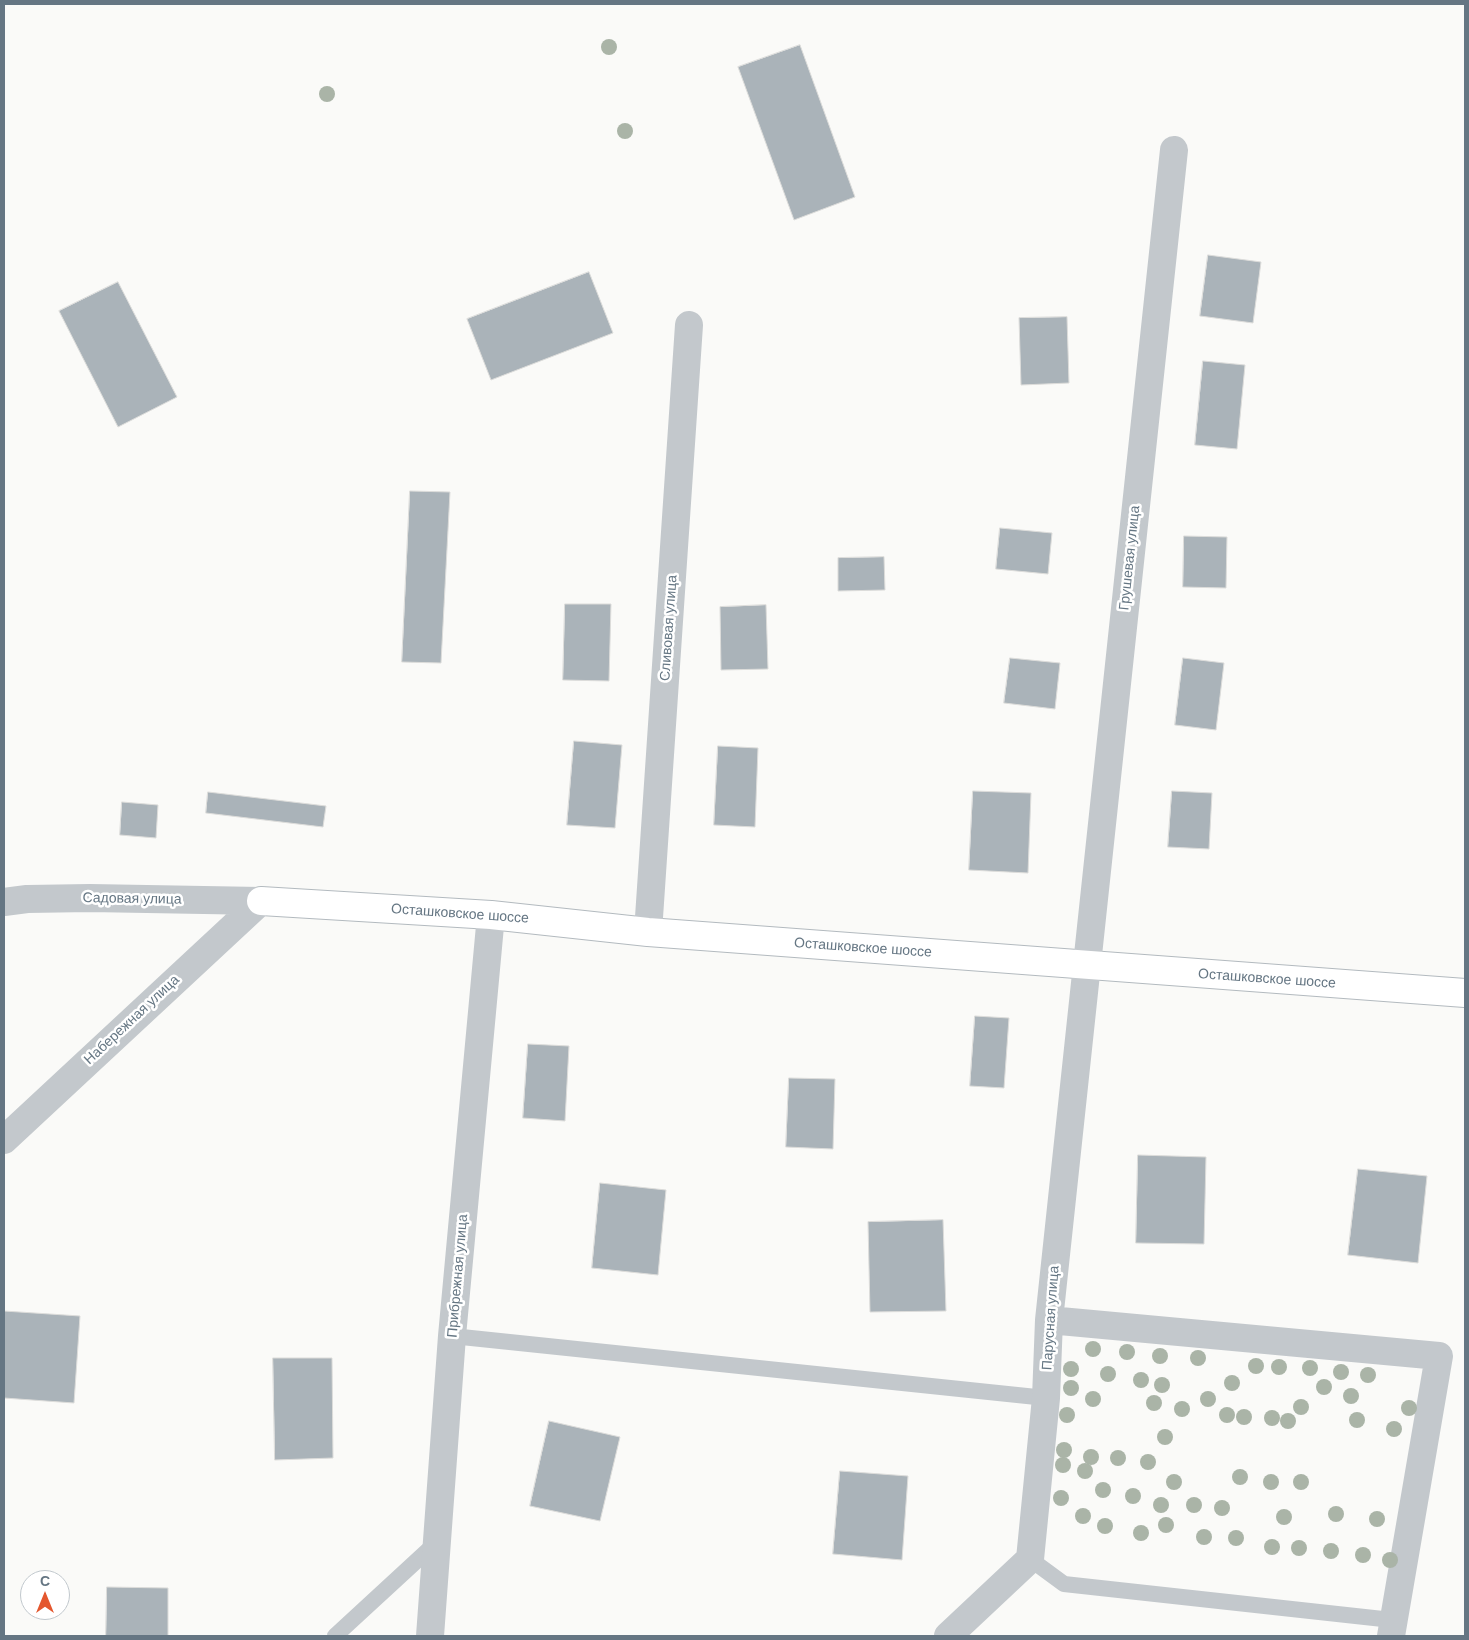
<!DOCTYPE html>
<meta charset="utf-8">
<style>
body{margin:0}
#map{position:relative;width:1469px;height:1640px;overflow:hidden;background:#fafaf8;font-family:Arial,sans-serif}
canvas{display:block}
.frame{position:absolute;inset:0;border:5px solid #657683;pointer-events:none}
.north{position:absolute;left:20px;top:1570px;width:50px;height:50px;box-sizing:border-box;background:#fff;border:1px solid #c1c8cd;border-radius:50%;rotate:0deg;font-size:14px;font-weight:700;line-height:20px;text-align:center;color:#657683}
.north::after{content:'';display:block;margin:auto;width:18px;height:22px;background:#e4572e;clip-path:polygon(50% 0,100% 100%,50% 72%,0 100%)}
</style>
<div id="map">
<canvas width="1469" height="1640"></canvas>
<div class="frame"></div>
<div class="north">С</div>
</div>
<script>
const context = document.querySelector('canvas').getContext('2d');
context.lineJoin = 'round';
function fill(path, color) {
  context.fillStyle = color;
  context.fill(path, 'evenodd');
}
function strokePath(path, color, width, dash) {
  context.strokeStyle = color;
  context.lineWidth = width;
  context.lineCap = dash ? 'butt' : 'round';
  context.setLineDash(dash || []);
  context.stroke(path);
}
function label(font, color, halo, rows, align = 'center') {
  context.font = font + ' Arial,sans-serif';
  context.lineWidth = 5;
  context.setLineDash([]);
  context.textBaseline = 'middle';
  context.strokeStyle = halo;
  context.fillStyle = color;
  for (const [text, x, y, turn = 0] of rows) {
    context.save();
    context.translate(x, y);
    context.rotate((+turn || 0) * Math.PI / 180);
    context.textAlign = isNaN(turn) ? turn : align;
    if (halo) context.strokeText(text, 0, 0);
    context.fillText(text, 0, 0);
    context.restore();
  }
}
const building = new Path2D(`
 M800 45 855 197 794 220 738 67Z
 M1208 255 1261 262 1253 323 1200 316Z
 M589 272 613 333 491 380 467 319Z
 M118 282 177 397 118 427 59 311Z
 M1067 317 1069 383 1021 385 1019 318Z
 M1203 361 1245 365 1237 449 1195 445Z
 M410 491 450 492 441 663 402 662Z
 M1000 528 1052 533 1048 574 996 569Z
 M1184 536 1227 537 1226 588 1183 587Z
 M884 557 885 590 838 591V558Z
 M565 604H611L609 681 563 680Z
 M766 605 768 669 721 670 720 607Z
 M1010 658 1060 663 1055 709 1004 703Z
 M1183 658 1224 663 1216 730 1175 725Z
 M574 741 622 745 615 828 567 825Z
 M718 746 758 748 755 827 714 825Z
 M973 791 1031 793 1028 873 969 870Z
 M1172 791 1212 793 1209 849 1168 847Z
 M208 792 326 806 323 827 206 813Z
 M122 802 158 805 156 838 120 835Z
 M975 1016 1009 1018 1004 1088 970 1086Z
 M528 1044 569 1046 565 1121 523 1118Z
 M789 1078 835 1079 833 1149 786 1147Z
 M1138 1155 1206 1157 1204 1244 1136 1243Z
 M1358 1169 1427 1176 1418 1263 1348 1255Z
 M600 1183 666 1190 658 1275 592 1268Z
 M943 1220 946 1311 870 1312 868 1222Z
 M4 1311 80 1316 74 1403 4 1398Z
 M273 1358H332L333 1458 275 1460Z
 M549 1421 620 1437 600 1521 530 1506Z
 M840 1471 908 1476 902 1560 833 1554Z
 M107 1587 168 1588V1636H106Z`);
const lane = new Path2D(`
 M452 1336 1046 1398
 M1030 1559 1064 1584 1392 1620
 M335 1636 437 1542`);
const street = new Path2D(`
 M4 902 27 899 90 898 261 901
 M648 932 689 325
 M4 1140 261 901
 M1049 1320 1439 1356 1391 1636
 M430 1636 452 1336 491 915
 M948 1636 1030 1559 1046 1398 1049 1320 1174 150`);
const secondary = new Path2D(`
 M261 901 491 915 648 932 1465 993`);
const trees = [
 [609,47],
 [327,94],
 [625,131],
 [1093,1349],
 [1127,1352],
 [1160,1356],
 [1198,1358],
 [1256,1366],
 [1279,1367],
 [1310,1368],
 [1071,1369],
 [1341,1372],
 [1108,1374],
 [1368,1375],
 [1141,1380],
 [1232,1383],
 [1162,1385],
 [1324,1387],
 [1071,1388],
 [1351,1396],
 [1093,1399],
 [1208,1399],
 [1154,1403],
 [1301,1407],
 [1409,1408],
 [1182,1409],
 [1067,1415],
 [1227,1415],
 [1244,1417],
 [1272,1418],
 [1357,1420],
 [1288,1421],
 [1394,1429],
 [1165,1437],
 [1064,1450],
 [1091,1457],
 [1118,1458],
 [1148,1462],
 [1063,1465],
 [1085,1471],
 [1240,1477],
 [1174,1482],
 [1271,1482],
 [1301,1482],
 [1103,1490],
 [1133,1496],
 [1061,1498],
 [1161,1505],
 [1194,1505],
 [1222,1508],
 [1336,1514],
 [1083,1516],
 [1284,1517],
 [1377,1519],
 [1166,1525],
 [1105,1526],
 [1141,1533],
 [1204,1537],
 [1236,1538],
 [1272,1547],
 [1299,1548],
 [1331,1551],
 [1363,1555],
 [1390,1560]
];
const streetNames = [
 ["Грушевая улица",1130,558,-84],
 ["Сливовая улица",669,628,-86],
 ["Садовая улица",132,899,1],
 ["Осташковское шоссе",460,914,4],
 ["Осташковское шоссе",863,948,4],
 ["Осташковское шоссе",1267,979,4],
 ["Набережная улица",132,1020,-43],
 ["Прибрежная улица",458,1276,-85],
 ["Парусная улица",1051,1318,-86]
];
fill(building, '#aab3b9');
strokePath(building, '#dcdcda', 1);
strokePath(secondary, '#b3babf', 30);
strokePath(lane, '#c3c8cc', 16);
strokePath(street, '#c3c8cc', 28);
strokePath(secondary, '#fff', 28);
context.fillStyle = '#aab4a7';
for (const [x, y] of trees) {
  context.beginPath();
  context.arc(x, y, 8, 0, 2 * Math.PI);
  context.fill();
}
label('14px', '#657683', '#fff', streetNames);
</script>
